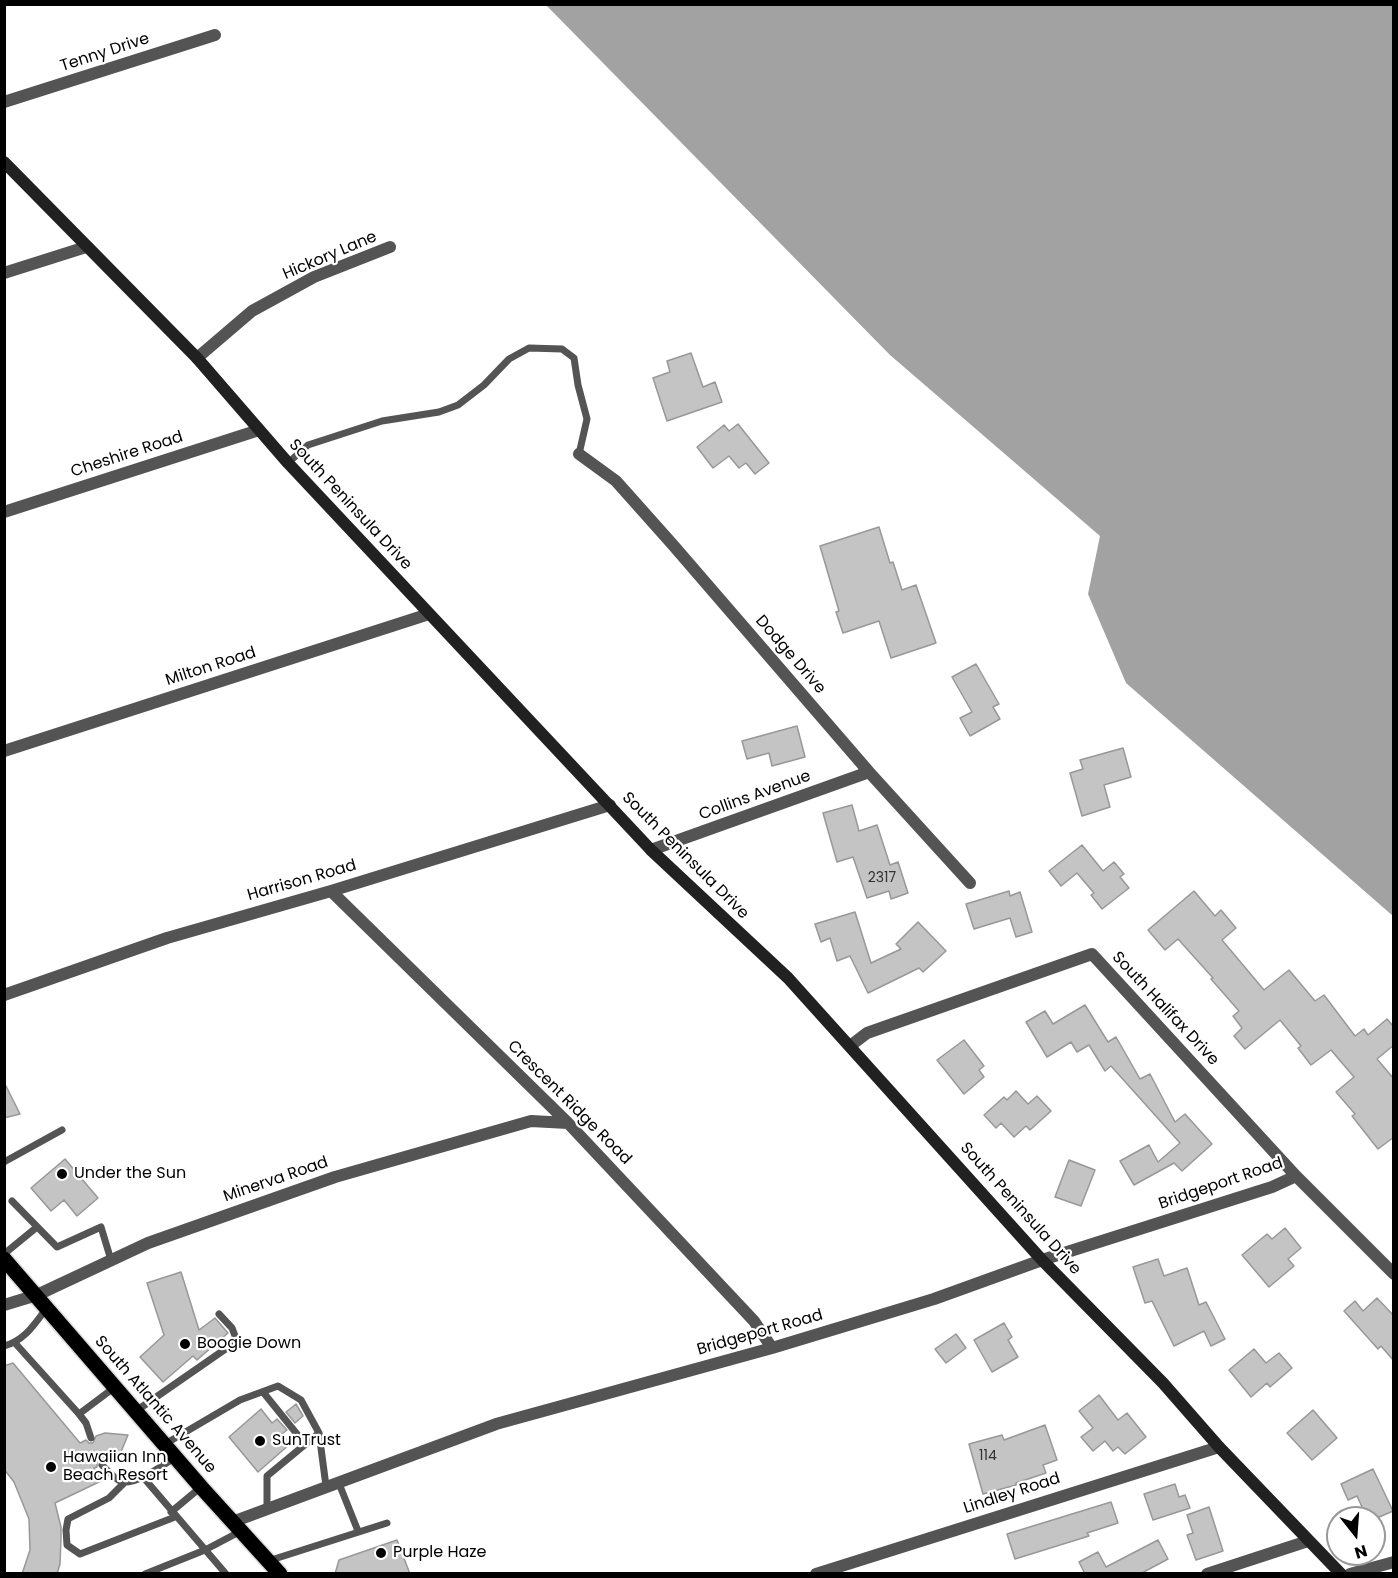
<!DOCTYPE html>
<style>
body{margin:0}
#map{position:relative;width:1398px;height:1578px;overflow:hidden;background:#fff;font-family:Poppins,sans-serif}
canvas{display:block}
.frame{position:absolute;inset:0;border:6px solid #000;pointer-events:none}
.north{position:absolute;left:1326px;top:1506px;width:60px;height:60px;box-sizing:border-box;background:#fff;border:2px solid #999;border-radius:50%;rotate:163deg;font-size:16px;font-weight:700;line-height:24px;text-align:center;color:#000}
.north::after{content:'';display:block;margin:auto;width:21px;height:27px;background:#000;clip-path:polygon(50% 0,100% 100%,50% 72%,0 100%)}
</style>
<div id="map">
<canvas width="1398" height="1578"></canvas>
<div class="frame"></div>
<div class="north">N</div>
</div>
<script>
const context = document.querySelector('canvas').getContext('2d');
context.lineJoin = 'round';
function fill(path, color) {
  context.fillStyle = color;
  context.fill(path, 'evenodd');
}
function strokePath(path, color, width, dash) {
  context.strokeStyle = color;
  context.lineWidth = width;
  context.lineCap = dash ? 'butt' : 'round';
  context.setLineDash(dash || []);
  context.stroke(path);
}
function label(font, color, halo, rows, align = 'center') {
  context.font = font + ' Poppins,sans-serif';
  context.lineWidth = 4.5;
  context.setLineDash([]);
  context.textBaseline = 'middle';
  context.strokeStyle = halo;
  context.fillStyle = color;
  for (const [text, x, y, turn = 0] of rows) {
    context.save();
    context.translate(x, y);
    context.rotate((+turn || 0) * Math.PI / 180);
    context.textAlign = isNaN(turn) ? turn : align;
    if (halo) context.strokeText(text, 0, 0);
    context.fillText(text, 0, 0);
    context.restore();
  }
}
const water = new Path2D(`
 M546 5H1393V916L1126 683 1088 594 1100 536 890 355Z`);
const building = new Path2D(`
 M691 353 703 387 715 382 722 402 667 421 653 378 670 372 667 361Z
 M738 424 769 463 755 474 746 463 739 468 729 456 713 468 697 447 724 425 729 431Z
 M879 527 890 563 893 562 902 590 916 585 936 643 891 658 879 621 843 633 836 612 839 611 820 546Z
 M976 664 999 704 993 707 1000 719 970 736 960 718 972 712 952 677Z
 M797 726 805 757 772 766 769 753 747 759 742 741Z
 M1123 748 1131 777 1104 785 1110 807 1082 816 1070 773 1083 769 1080 760Z
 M852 805 859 831 877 825 890 865 898 862 908 893 891 899 889 891 867 898 853 857 837 862 823 813Z
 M1082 845 1103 871 1114 862 1124 874 1120 877 1129 888 1102 909 1091 895 1094 893 1077 873 1061 886 1049 871Z
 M1009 891 1010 896 1020 892 1032 932 1016 937 1010 918 974 929 966 904Z
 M1194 891 1215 916 1221 910 1236 928 1222 940 1264 990 1289 970 1315 1001 1324 995 1355 1036 1364 1029 1368 1035 1387 1019 1394 1027V1045L1377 1059 1394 1079V1137L1378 1149 1352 1116 1355 1114 1336 1092 1354 1077 1331 1050 1311 1065 1298 1048 1301 1046 1280 1020 1245 1049 1234 1036 1242 1028 1233 1016 1239 1011 1211 979 1213 978 1178 939 1165 950 1148 930Z
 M855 912 871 963 901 949 896 944 918 922 946 951 923 972 919 968 868 993 850 956 837 961 830 938 821 942 815 924Z
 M1085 1005 1108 1042 1116 1037 1140 1079 1150 1074 1175 1122 1185 1114 1212 1144 1182 1171 1174 1163 1134 1185 1120 1161 1149 1145 1158 1162 1180 1143 1111 1066 1105 1071 1089 1045 1077 1052 1071 1042 1047 1057 1026 1022 1045 1011 1053 1024Z
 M964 1040 984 1066 979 1070 984 1077 964 1094 937 1060Z
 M4 1082 20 1114 4 1118Z
 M1016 1091 1028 1104 1037 1096 1051 1111 1030 1130 1026 1126 1014 1137 1001 1123 996 1128 984 1115 1004 1097 1007 1100Z
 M65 1159 98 1198 77 1216 64 1200 51 1211 31 1188Z
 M1069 1160 1095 1170 1081 1206 1055 1197Z
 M1285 1228 1301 1248 1288 1259 1294 1266 1269 1287 1242 1255 1267 1234 1272 1239Z
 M1158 1259 1164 1276 1187 1268 1199 1305 1206 1302 1225 1339 1211 1346 1204 1331 1174 1346 1152 1301 1145 1303 1133 1267Z
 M181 1272 199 1330 215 1318 228 1333 197 1360 193 1356 163 1382 140 1357 164 1335 147 1283Z
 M1377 1298 1394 1316V1361L1381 1346 1378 1349 1344 1311 1355 1301 1363 1311Z
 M1004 1323 1012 1337 1008 1340 1018 1357 992 1372 974 1340Z
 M956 1334 966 1348 946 1363 935 1349Z
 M1254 1349 1266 1363 1279 1353 1292 1368 1270 1387 1267 1383 1251 1397 1229 1370Z
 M13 1363 80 1443 86 1440 89 1443H93L96 1436 105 1433 128 1435 118 1459 108 1463 100 1460 97 1463V1467L94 1468 101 1481 55 1503 61 1527V1539L60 1564 57 1574H22L30 1550 29 1519 14 1482 4 1469V1366Z
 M1099 1395 1118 1420 1127 1413 1146 1437 1125 1454 1118 1447 1113 1451 1105 1441 1093 1451 1081 1437 1093 1428 1079 1411Z
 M296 1404 303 1416 295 1423 286 1412Z
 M261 1409 272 1423 277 1419 287 1430 282 1434 290 1444 258 1472 229 1437Z
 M1313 1410 1337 1438 1312 1460 1287 1433Z
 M1045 1425 1057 1460 1043 1465 1046 1473 1016 1483V1485L983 1494 969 1444 1002 1435 1004 1440Z
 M1373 1469 1393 1511 1377 1518H1367L1357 1496 1348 1500 1341 1484Z
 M1175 1484 1179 1497 1185 1495 1190 1508 1153 1520 1144 1494Z
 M1111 1502 1118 1523 1087 1533 1089 1536 1015 1559 1007 1534Z
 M1209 1507 1223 1551 1196 1560 1187 1535 1193 1533 1187 1515Z
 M397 1540 410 1574H335L339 1560Z
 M1158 1540 1168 1559 1140 1574H1085L1079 1562 1098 1552 1106 1567Z`);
const service = new Path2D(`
 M288 463 308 445 382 421 439 412 458 405 484 385 509 359 529 348 562 349 574 358 578 385 587 419 579 454
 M4 1162 62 1130
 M12 1201 57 1247 101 1227 111 1260
 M4 1254 37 1227
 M15 1343 79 1414 86 1423 91 1438
 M4 1346C24 1341 34 1325 46 1309
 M263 1392 305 1444
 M136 1411 237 1341 232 1328 219 1314
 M79 1414 115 1387
 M319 1433 326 1486
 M165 1444 240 1400 278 1386 301 1400 319 1433 267 1476V1508
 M102 1465C107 1470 114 1478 120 1481 134 1487 164 1464 176 1457
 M143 1477 226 1574
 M338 1481 358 1531
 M125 1482 109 1498 68 1519 66 1530 67 1545 80 1554 175 1517
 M171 1512 201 1487
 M268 1561 387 1523
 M145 1574 205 1550 241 1531`);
const minor = new Path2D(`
 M4 102 215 35
 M4 273 86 247
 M197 358 252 311 314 277 390 247
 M579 454 616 481 673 545 869 772 970 883
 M4 512 259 430
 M4 751 429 614
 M651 850 869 772
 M331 891 568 1123 754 1321 772 1348
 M4 995 167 938 331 891 610 805
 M850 1046 867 1033 1092 954 1296 1176 1394 1274
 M4 1305 37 1295 148 1243 335 1177 531 1121 568 1123
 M232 1522 496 1424 772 1348 934 1299 1042 1260 1272 1187 1296 1176
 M816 1574 1219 1447
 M1207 1574 1308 1541
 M1350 1574 1394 1562`);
const secondary = new Path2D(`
 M4 162 197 358 288 463 651 850 788 978 1042 1260 1163 1383 1219 1447 1341 1574`);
const primary = new Path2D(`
 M4 1259 201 1487 280 1574`);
const markers = [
 [62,1174,6,"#000"],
 [185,1344,6,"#000"],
 [260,1441,6,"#000"],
 [51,1467,6,"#000"],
 [381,1553,6,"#000"]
];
const numberNames = [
 ["2317",882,878],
 ["114",988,1456]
];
const streetNames = [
 ["Tenny Drive",105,53,-18],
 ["Hickory Lane",330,256,-23],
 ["Cheshire Road",127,455,-18],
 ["South Peninsula Drive",350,505,47],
 ["Dodge Drive",790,655,49],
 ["Milton Road",211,667,-18],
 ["Collins Avenue",755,796,-20],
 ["South Peninsula Drive",685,856,45],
 ["Harrison Road",302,881,-16],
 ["South Halifax Drive",1165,1009,47],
 ["Crescent Ridge Road",569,1103,45],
 ["Minerva Road",276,1180,-19],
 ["Bridgeport Road",1221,1184,-19],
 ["South Peninsula Drive",1020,1209,48],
 ["Bridgeport Road",760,1333,-16],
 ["South Atlantic Avenue",155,1405,49],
 ["Lindley Road",1012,1494,-18]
];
const poiNames = [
 ["Under the Sun",74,1174],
 ["Boogie Down",197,1344],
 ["SunTrust",272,1441],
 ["Hawaiian Inn",63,1458],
 ["Beach Resort",63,1476],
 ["Purple Haze",393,1553]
];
fill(water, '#a2a2a2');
fill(building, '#c4c4c4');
strokePath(building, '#989898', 1.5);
strokePath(primary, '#dbdbdb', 18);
strokePath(service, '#545454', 7);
strokePath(minor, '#545454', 12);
strokePath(secondary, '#212121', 12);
strokePath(primary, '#000', 15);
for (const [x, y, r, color] of markers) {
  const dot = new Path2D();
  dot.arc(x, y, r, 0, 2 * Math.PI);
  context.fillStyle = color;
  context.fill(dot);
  strokePath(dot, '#fff', 2);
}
label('14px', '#313131', null, numberNames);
label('16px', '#000', '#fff', streetNames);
label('16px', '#000', '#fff', poiNames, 'left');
</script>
